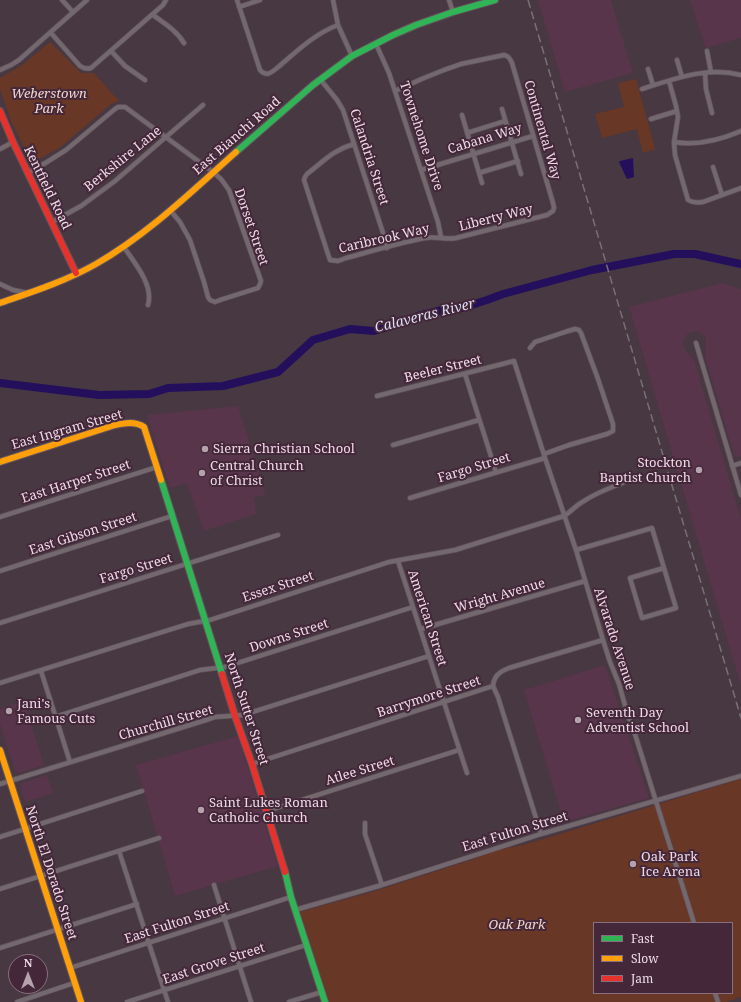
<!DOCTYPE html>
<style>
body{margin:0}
#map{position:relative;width:741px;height:1002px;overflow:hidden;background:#483842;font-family:"Noto Serif",serif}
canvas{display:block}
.legend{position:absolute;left:593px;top:922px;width:140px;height:72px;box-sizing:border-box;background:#442739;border:1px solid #886f7f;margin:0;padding:5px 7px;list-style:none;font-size:12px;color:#efdbe7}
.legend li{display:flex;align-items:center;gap:8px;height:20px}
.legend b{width:20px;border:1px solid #886f7f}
.north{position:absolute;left:8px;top:954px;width:40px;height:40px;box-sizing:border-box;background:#442739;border:1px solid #886f7f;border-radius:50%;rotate:0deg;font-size:11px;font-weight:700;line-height:16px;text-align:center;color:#efdbe7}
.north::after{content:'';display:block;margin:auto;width:14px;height:18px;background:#b5a2ad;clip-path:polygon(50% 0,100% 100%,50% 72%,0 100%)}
</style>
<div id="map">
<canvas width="741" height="1002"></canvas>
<ul class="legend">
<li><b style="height:5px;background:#30b455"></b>Fast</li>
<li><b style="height:5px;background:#ff9f0a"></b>Slow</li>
<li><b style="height:5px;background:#e5322d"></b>Jam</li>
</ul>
<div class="north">N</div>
</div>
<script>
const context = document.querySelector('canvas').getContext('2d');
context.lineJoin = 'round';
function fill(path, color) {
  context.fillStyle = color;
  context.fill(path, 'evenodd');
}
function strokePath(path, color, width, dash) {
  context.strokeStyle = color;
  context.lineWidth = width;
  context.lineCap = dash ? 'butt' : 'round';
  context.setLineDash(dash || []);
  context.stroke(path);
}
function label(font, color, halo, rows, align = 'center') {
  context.font = font + ' "Noto Serif",serif';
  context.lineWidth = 4;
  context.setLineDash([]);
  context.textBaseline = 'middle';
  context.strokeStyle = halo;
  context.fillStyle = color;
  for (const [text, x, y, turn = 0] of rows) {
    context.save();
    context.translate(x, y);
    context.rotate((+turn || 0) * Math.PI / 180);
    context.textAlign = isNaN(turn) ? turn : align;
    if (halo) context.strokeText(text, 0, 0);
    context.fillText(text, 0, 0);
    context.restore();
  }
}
const built = new Path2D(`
 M538 0H611L633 73 565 92Z
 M690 0H741V38L706 48Z
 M722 283 741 289V456L738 457 734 455 705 356 706 338 700 332 694 331 687 334 683 342 685 350 694 360 741 519V686L629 307Z
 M238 406 266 494 254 498 256 514 204 531 187 483 170 488 147 415Z
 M605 665 649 798 564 822 524 690Z
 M24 701 44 765 19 773 15 771 0 724V709Z
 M238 736 278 866 175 896 160 844 136 765Z
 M47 775 53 793 25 802 20 786 22 783Z`);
const green = new Path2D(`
 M50 42 81 73H94L119 101 111 104 62 146 32 163 11 121 0 89V78L21 66Z
 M636 79 655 149 643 153 637 129 602 138 595 114 624 107 618 83Z
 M741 779V997L726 1002H329L300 912 372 892 474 859 493 851 527 844ZM594 923H732V993H594Z`);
const water = new Path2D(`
 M633 158 634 177 627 179 619 162 620 161Z`);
const river = new Path2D(`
 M0 383 99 395 149 394 168 388 223 386 278 372 313 340 350 329 374 331 395 325 418 316 442 310 462 308 487 300 503 294 592 270 674 254H695L741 264`);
const street = new Path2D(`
 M62 0 73 12
 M237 0 260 70C266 77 271 73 277 68 296 52 314 34 338 25
 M333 0 338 25 352 56
 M449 0 453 12
 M239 7 260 0
 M153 15C164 23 177 31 184 43
 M51 33 80 66C84 69 87 69 91 68L163 5 166 0
 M376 44 389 73 438 222 441 237
 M111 51 125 66 145 80
 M707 51 711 72
 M677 60 682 77
 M648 69 653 85
 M0 70 11 65 19 60 87 0
 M705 73 706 89 712 113
 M320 79 337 100 343 110 384 236 387 248
 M669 81 676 106 678 117 674 142 675 155 688 200C693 203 697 203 703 202L741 188
 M642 89C674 79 707 66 741 75
 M502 109 521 174
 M462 115 482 183
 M651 119 677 111
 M467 133 505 121
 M674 142C698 146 720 140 741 131
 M354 144C333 150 324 161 307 174L305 177 304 180 327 251 330 260 338 261 346 258C372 251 399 243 425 238 436 236 445 240 456 238L547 215 553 211 554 208 553 203 512 63C510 59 509 56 504 55L461 64 444 70 424 78 395 91
 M0 149 13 142
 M713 167 722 195
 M421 170 533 136
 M28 173 47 162 66 150 115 109 118 107H125L213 172 221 179 229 190 261 281 260 284 258 288 220 300 215 302 210 300 208 297 204 282 190 240 180 222 170 210
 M479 173 518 161
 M52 222 81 206 115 181 203 105
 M123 246C134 262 154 285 148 305
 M0 284 13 290 28 293
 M696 343 741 495
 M530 348 535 342 568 331 575 329 579 330 581 333 598 379 613 424V431L607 434 569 445 544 454
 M465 374 496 472
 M377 396 514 361 545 458 576 550 603 640 610 662 619 684 628 716 634 731 694 923
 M393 445 479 420
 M732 466 741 463
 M410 498 545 458
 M0 517 157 467
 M576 550 652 528 676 608 642 618 630 578 664 568
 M398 561 467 773
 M0 571 172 516
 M0 623C93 594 186 565 278 535
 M421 629 585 581
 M41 671 70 762
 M0 683 188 624 210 620 389 562 455 550 564 516C572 511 576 505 584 501 597 492 613 487 627 481
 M493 686 498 697 541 834
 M493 686C494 676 499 672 509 668L603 640
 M55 717 200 670 225 667 413 607
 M252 764 493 686
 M0 784 206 720 215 717 243 715 429 656
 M267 811 459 750
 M365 823V834L382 885
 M0 837 142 791
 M119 851 168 1002
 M214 885 251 1002
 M0 889 159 838
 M295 910 382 885 541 834 741 776
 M0 948 137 904
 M70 968 291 897
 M715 993 718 1002
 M17 1002 74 983
 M127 1002 306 945
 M289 1002 322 992`);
const fast = new Path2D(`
 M236 152 313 85 352 56 393 35 416 25 453 12 495 0
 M161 480 222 674
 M285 872 291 897 325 1002`);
const slow = new Path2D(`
 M0 303C32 292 66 281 96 264 148 234 191 192 236 152
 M0 462 115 425C125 423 135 421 144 427L161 480
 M0 750 81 1002`);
const jam = new Path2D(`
 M0 111 13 142 76 273
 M222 674 235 716 252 764 285 872`);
const rail = new Path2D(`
 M528 0 741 718`);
const markers = [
 [205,449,4,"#b5a2ad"],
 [699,470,4,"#b5a2ad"],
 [202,473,4,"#b5a2ad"],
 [9,711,4,"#b5a2ad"],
 [578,720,4,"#b5a2ad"],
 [201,810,4,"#b5a2ad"],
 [633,864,4,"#b5a2ad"]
];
const parkNames = [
 ["Weberstown",49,94],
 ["Park",49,109],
 ["Oak Park",517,925]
];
const streetNames = [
 ["Continental Way",542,130,74],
 ["East Bianchi Road",237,136,-41],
 ["Townehome Drive",421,136,72],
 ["Cabana Way",485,139,-17],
 ["Calandria Street",369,157,72],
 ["Berkshire Lane",123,159,-39],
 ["Kentfield Road",47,188,64],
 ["Liberty Way",496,218,-14],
 ["Dorset Street",251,227,71],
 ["Caribrook Way",384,239,-13],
 ["Beeler Street",443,369,-14],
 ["East Ingram Street",67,430,-16],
 ["Fargo Street",474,468,-17],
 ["East Harper Street",76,482,-18],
 ["East Gibson Street",83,534,-18],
 ["Fargo Street",136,569,-17],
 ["Essex Street",278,587,-18],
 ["Wright Avenue",500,596,-16],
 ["American Street",427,618,72],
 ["Downs Street",289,636,-18],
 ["Alvarado Avenue",614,639,72],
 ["Barrymore Street",429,697,-18],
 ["North Sutter Street",246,709,72],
 ["Churchill Street",166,723,-16],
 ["Atlee Street",360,771,-17],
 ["East Fulton Street",515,832,-17],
 ["North El Dorado Street",51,873,72],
 ["East Fulton Street",177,923,-18],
 ["East Grove Street",214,964,-18]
];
const poiNames = [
 ["Sierra Christian School",213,449],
 ["Stockton",691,463,"right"],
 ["Baptist Church",691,478,"right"],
 ["Central Church",210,466],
 ["of Christ",210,481],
 ["Jani's",17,704],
 ["Famous Cuts",17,719],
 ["Seventh Day",586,713],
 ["Adventist School",586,728],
 ["Saint Lukes Roman",209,803],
 ["Catholic Church",209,818],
 ["Oak Park",641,857],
 ["Ice Arena",641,872]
];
const waterNames = [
 ["Calaveras River",425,316,-14]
];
fill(built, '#58354b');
fill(green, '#683725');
fill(water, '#230f5c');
strokePath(river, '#230f5c', 8);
strokePath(street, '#64555e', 5.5);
strokePath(fast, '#64555e', 8);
strokePath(slow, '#64555e', 8);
strokePath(jam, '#64555e', 8);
strokePath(street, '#74686f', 4);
strokePath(fast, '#30b455', 6);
strokePath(slow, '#ff9f0a', 6);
strokePath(jam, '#e5322d', 6);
strokePath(rail, '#7b6f77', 1.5, [8, 4]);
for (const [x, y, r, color] of markers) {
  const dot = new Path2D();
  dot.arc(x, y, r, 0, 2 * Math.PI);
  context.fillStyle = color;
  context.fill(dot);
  strokePath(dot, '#442739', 1.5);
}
label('italic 13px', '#efd5cb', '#442739', parkNames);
label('13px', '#efdbe7', '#442739', streetNames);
label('13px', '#efdbe7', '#442739', poiNames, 'left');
label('italic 14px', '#dcdef6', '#442739', waterNames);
</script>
